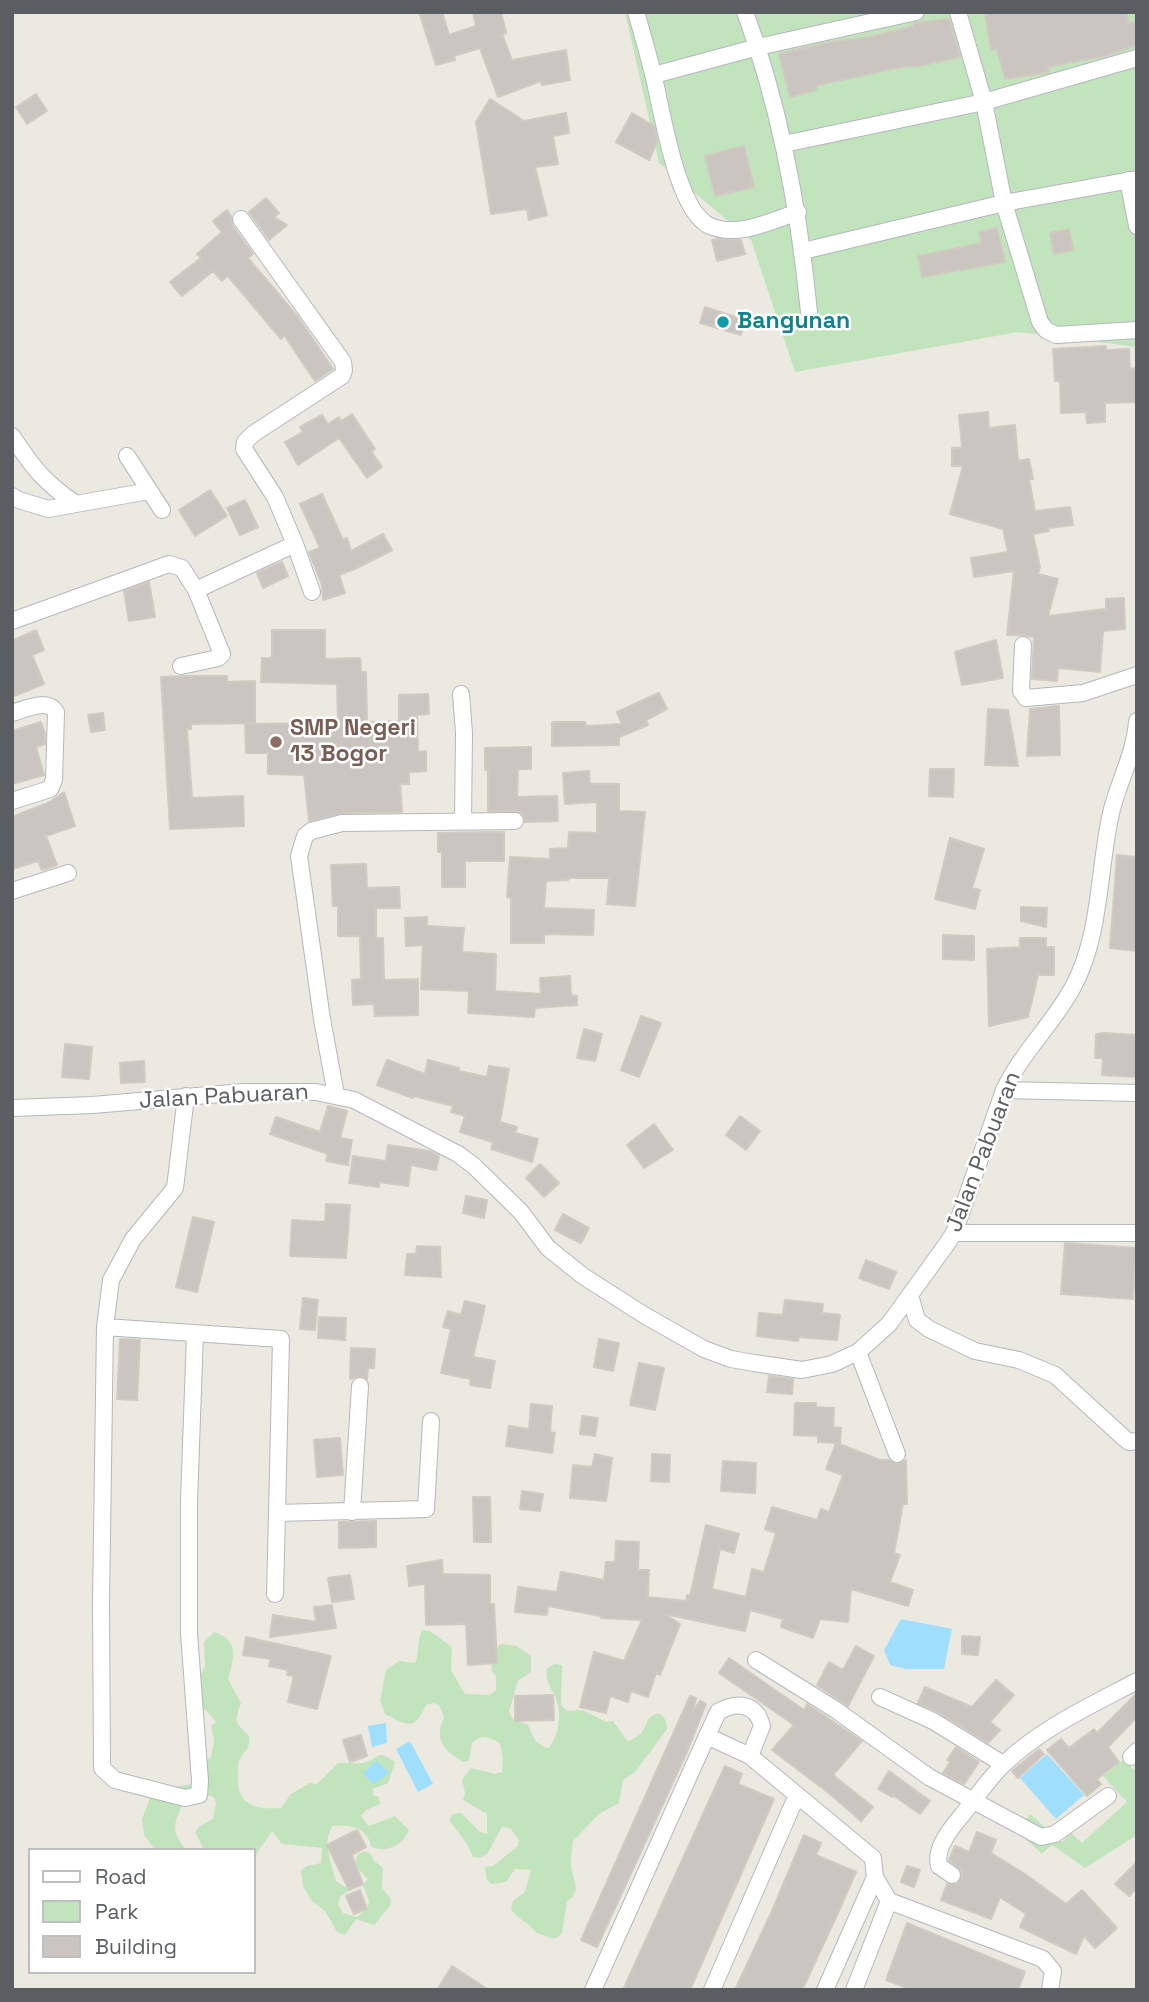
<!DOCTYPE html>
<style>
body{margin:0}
#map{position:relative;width:1149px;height:2002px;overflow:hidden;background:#ece9e1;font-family:"Space Grotesk",sans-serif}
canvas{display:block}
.frame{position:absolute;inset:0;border:14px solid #5a5e62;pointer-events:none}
.legend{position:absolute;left:28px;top:1848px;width:228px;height:126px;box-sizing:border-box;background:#fff;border:2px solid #bdbfc0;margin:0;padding:9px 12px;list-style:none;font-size:21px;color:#5a5e62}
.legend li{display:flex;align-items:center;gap:14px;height:35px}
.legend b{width:35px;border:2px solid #bdbfc0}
</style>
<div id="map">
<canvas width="1149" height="2002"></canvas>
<div class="frame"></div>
<ul class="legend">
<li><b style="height:9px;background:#fff"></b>Road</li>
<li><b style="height:19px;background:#c1e4bd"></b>Park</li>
<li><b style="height:19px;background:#cac5c0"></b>Building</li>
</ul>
</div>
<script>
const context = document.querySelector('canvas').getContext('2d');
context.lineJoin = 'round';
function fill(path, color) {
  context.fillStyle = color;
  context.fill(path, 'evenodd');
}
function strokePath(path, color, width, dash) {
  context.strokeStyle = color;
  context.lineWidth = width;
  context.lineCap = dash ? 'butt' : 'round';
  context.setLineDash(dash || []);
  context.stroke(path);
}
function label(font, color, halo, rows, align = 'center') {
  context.font = font + ' "Space Grotesk",sans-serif';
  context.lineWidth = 5;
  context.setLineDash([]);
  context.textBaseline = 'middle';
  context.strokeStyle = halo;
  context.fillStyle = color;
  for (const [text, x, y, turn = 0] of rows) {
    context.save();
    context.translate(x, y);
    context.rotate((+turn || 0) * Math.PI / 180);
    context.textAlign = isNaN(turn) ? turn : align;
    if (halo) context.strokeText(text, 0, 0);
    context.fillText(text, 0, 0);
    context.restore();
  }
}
const green = new Path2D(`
 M625 12H1137V347L1018 332 795 372 751 240 659 163Z
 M423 1630 430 1631 452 1647 451 1670 465 1694 490 1695 496 1690V1676L491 1670 495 1649 501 1644 517 1646 531 1656V1672L518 1681 509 1712 513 1719 528 1725C533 1737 535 1745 549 1748 557 1737 561 1720 558 1706 556 1692 544 1683 547 1669L554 1664 562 1665 561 1705 567 1711 582 1710 606 1722 613 1721 628 1742C632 1739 639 1736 642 1732 649 1722 646 1714 661 1714L666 1721 667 1729 635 1772 623 1780 619 1803 599 1814 573 1841C572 1849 571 1857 571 1865 572 1879 583 1892 567 1901L562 1933 557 1938H550L535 1932C530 1922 517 1920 511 1909L513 1901 525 1892 531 1870 515 1869 506 1882 492 1884 487 1880 485 1867 493 1866 518 1846 519 1840 510 1828 502 1827 487 1854 479 1858 473 1857 467 1844 449 1820 453 1814 461 1813 480 1832 487 1834V1814L463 1800 465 1793 462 1779 471 1768 495 1774 502 1772 503 1758 500 1743C488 1737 483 1734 472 1743L469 1761 463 1762C443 1749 434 1740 444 1717L439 1705 433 1703 426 1705C414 1732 408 1725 385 1714L380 1700 386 1670 399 1661 415 1663C420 1652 416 1640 423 1630Z
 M214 1632C240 1640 234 1659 228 1679L241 1703C234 1722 235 1722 249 1736 251 1749 244 1750 239 1761 238 1765 238 1773 238 1778 236 1806 260 1810 281 1808L291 1794 310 1783 317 1784 338 1763C346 1762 355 1764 362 1763 380 1760 374 1748 395 1762L388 1783 373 1789V1795L379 1797 380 1804 366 1810 361 1816 369 1826 395 1816 409 1830C403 1846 386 1853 371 1847 368 1827 349 1824 333 1826 321 1840 332 1865 336 1881L349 1890 340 1897 338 1904 343 1913 357 1917 367 1909 369 1901 363 1885 368 1879C359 1870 352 1865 358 1854L365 1851 371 1854 373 1860 383 1868 382 1888 391 1899 390 1906 374 1925 356 1919 345 1935 337 1932 325 1911 311 1900 303 1886 301 1870 307 1866 321 1863 322 1848 282 1844 272 1831 255 1856 254 1850H204L195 1832 200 1826 213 1819 216 1804 214 1797 198 1794 183 1802C176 1822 169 1828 184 1847L183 1850H155L144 1835 142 1819 151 1795 156 1790 192 1784 204 1776 208 1759 211 1757 214 1741 211 1726 216 1722 206 1710 190 1708 188 1701 205 1666 204 1642Z
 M1123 1760 1137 1772V1835L1085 1868 1052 1845 1042 1854 1017 1831 1030 1814 1062 1842 1071 1833 1082 1843 1127 1802 1103 1776Z`);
const water = new Path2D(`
 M901 1619 952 1629 944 1669H906L890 1665 884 1650Z
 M386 1723 387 1743 372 1747 368 1726Z
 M410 1741 433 1784 418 1792 396 1749Z
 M1047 1754 1084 1795 1056 1819 1020 1778Z
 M377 1761 389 1773 373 1784 363 1773Z`);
const building = new Path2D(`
 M419 12H442L449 35 476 26 473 12H501L506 33 502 34 512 60 566 50 570 80 542 85 541 81 498 97 480 48 454 56 455 60 436 65Z
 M985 12H1126L1129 23 1137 21V45L1109 55 1048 67 1049 72 1005 79 997 49 991 50Z
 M949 19 960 57 919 66 901 67 837 81 817 85 816 90 790 97 779 54 830 42 870 37 913 26 915 23Z
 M36 94 47 111 27 124 16 107Z
 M490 99 524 121 566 113 569 133 553 136 558 164 535 167 547 215 529 220 527 209 491 214 476 122Z
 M632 113 654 126 657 142 649 160 616 142Z
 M744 146 754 187 715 196 705 156Z
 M266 198 279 213 274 217 287 225 269 240 249 212Z
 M227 210 231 216 232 225 253 254 248 258 298 317 333 369 315 381 284 335 281 339 228 276 222 281 213 271 182 296 170 282 201 258 197 254 222 232 213 221Z
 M997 228 1005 262 922 277 918 256 982 243 979 232Z
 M1069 229 1073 250 1054 254 1050 233Z
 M717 239 741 240 745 254 717 261 712 240Z
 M705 307 745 320 741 335 700 323Z
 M1106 346V350L1129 349 1130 369 1137 368V402L1105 403V422L1087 423 1086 412 1061 413 1060 381H1055L1053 349Z
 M988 412 989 428 1015 425 1018 461 1029 459 1033 479H1029L1035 511 1070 507 1073 525 1048 528 1049 531 1033 534 1040 567 1038 574 1058 579 1048 616 1106 609V599L1124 598 1125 629 1103 631 1100 672 1058 668 1057 681 1032 679 1034 637 1024 635H1007L1014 571 974 577 971 558 1008 552 1003 529 950 514 963 466H952V448H962L959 415Z
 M352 414 375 449 371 451 382 467 367 478 339 438 298 465 285 442 303 432 300 427 322 415 328 424 339 417 341 421Z
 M210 490 227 516 195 536 179 510Z
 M322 494 343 540 347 538 351 551 383 534 392 550 357 568 339 575 345 593 323 600 322 585 309 552 320 548 300 504Z
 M245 500 258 527 240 535 227 508Z
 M282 562 288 576 263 588 257 573Z
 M149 582 155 617 129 621 124 591Z
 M36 630 44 650 32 655 44 684 12 697V641Z
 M272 630H325V659L360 658 361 672H366L367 722 399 721V695L428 694 429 714 417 715 418 752 426 751V771L409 772V784H400L402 812 342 813 309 821 304 775 268 774V753H246L245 724 338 723 337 684 261 682 262 658H272Z
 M996 640 1003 678 962 685 955 652Z
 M189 676H227V682L255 681V723L191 724V729H187L192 798 243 796 244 826 170 829 161 677Z
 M659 693 667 709 646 720 648 725 619 737V745L552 746V722H585L586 726 622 724 617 712Z
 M1059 706 1060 755 1027 756 1030 709Z
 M988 709 1008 710 1018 766 985 765Z
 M103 713 105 730 91 732 88 715Z
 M41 722 45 733V744L36 747 44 775 12 784V731Z
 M531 747V769H518L517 797 557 796 558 821 525 822 524 816 520 812 488 811V770H485V748Z
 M930 769H954L953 797 929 796Z
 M589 771 590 784H619V811L645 812 635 906 607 904 609 878H568V880L546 881 544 908 594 910 593 935 544 934V943H511V898L507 897 510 857 550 859V849L568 848 569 832 597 833V802L565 804 563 773Z
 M64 792 75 826 46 836 57 865 42 870 38 861 12 869V817L50 802Z
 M488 832H504V861H465V887H442V852H438V833Z
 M950 838 984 849 972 888 980 890 975 909 935 899Z
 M1117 855 1137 857V951L1110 948Z
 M366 864 367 888 399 887 400 908H376V938H383L384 980 418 979V1015L375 1016 374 1004 353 1005 352 980 361 979 360 936H338V906H333L331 865Z
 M1021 907 1047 908 1046 927 1021 921Z
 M427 917V926L464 928 462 952 496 954 495 991 541 994 540 978 570 976 571 995 577 996V1005L535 1008 534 1017 468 1013 469 991 421 989 423 945 406 946 405 918Z
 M943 935 974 936V960L943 959Z
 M1020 938H1046V947H1054V975H1038L1028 1017 989 1026 987 949 1020 947Z
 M641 1016 661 1023 639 1077 621 1070Z
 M584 1029 602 1034 595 1061 577 1058Z
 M1104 1033 1137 1035V1077L1102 1075 1103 1058H1095L1096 1034Z
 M65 1044 92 1047 89 1079 62 1077Z
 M387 1060 425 1074 428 1060 459 1068V1071L487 1077 489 1066 509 1069 500 1122 517 1127 515 1133 538 1139 532 1162 491 1149 493 1142 460 1132 465 1116 451 1112 453 1106 414 1096 413 1098 377 1085Z
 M144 1061 145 1082 121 1083 120 1063Z
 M328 1106 347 1111 340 1138 352 1140 348 1165 326 1161 328 1154 270 1134 276 1117 320 1132Z
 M740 1116 760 1131 746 1150 726 1135Z
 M654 1124 673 1150 644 1168 627 1145Z
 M388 1145 429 1151 439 1156 436 1170 411 1165 408 1186 379 1182V1187L349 1183 353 1156 386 1161Z
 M540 1164 559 1183 544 1197 526 1178Z
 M466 1196 487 1200 484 1218 463 1213Z
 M326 1204 350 1205 346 1258 290 1256 292 1220 325 1222Z
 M563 1214 589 1228 581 1243 555 1230Z
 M193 1217 214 1222 197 1292 176 1287Z
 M1065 1243 1136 1248 1133 1299 1061 1294Z
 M417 1246 440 1247 441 1277 405 1275 407 1254H416Z
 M866 1260 896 1272 889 1289 859 1278Z
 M303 1298 318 1300 315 1330 300 1329Z
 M785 1300 823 1304 822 1313 840 1315 837 1340 799 1337 798 1341 757 1336 759 1313 783 1315Z
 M465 1301 485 1306 473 1357 495 1361 490 1388 470 1385 471 1379 441 1373 451 1329 443 1327 448 1311 461 1315Z
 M319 1317 346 1318 345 1340 318 1338Z
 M120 1339 140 1340 137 1400 117 1399Z
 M599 1339 619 1343 613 1371 594 1367Z
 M351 1348 375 1349 374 1368H368L367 1379 360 1376 350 1379Z
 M639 1363 664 1368 655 1410 630 1405Z
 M769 1376 793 1379 792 1394 767 1392Z
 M795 1403H816V1407L834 1408 833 1427 841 1428 840 1444 837 1443 880 1460H889L895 1464 901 1463 906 1460 907 1504H903L894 1553 900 1555 890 1582 913 1590 908 1606 851 1589 848 1622 820 1619 813 1638 781 1627 783 1619 750 1610 745 1631 665 1614 680 1624 660 1675 656 1673 648 1697 631 1691 628 1702 610 1696 606 1713 580 1707 594 1652 624 1661 642 1620 601 1618V1616L548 1606 547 1615 515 1612 518 1587 557 1592 561 1572 604 1580 606 1562H615L616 1541 639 1542 638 1570H649L648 1597 686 1601 687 1595 690 1596 706 1525 739 1534 734 1553 720 1549 712 1589 746 1597 752 1569 764 1572 776 1533 765 1529 772 1507 817 1520 821 1509 829 1512 843 1475 826 1469 836 1443 818 1442V1436L794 1435Z
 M531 1404 552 1406 550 1432 555 1433 552 1453 506 1446 509 1426 529 1429Z
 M582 1416 598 1418 595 1436 580 1434Z
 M340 1438 343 1475 317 1477 314 1440Z
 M595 1454 612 1458 606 1501 570 1498 573 1465 592 1467Z
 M652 1454 670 1455 669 1482 651 1481Z
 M723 1461 756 1463 755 1493 721 1491Z
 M522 1491 543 1494 540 1511 520 1509Z
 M473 1497H490L491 1542H474Z
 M376 1521V1547L339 1548V1522Z
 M442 1560 443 1574 490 1575V1604H494L497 1663 468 1665 466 1624 426 1625 425 1584 409 1586 407 1566Z
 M350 1575 354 1599 332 1602 328 1578Z
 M332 1605 336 1628 270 1637 273 1615 316 1622 314 1607Z
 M962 1636 980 1637 978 1655 962 1654Z
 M246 1637 331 1656 317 1709 288 1702 294 1676 287 1675 288 1670 269 1666 271 1659 243 1655Z
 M856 1646 874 1656 848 1706 817 1685 829 1662 843 1670Z
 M729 1658 804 1710 807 1704 862 1741 833 1775 873 1807 861 1821 830 1794 772 1750 794 1725 719 1673Z
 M996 1680 1014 1695 990 1722 1000 1730 988 1743 938 1712 918 1703 925 1687 972 1707Z
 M1137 1693V1717L1108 1747 1119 1762 1097 1779 1101 1784 1087 1796 1047 1750 1061 1739 1069 1748 1094 1729 1097 1733Z
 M553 1695 554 1720 515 1721V1696Z
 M690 1696 696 1698 693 1711 700 1701 706 1704 687 1752 597 1947 581 1940Z
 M361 1735 367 1756 350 1762 343 1740Z
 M956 1747 979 1762 964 1784 943 1773 950 1762 947 1760Z
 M1039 1749 1044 1754 1018 1778 1012 1771Z
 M725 1766 742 1774 738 1784 774 1799 690 1990H623Z
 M889 1771 930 1801 920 1814 893 1795 892 1797 878 1789Z
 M357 1830 366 1847 352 1855 363 1884 349 1890 327 1845Z
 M977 1832 996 1840 991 1853 1025 1874 1066 1904 1082 1890 1117 1928 1095 1948 1084 1936 1076 1954 1020 1927 1026 1914 1000 1897 991 1919 941 1900 947 1884H957L962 1877 961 1870 949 1860 955 1846 969 1852Z
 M804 1835 821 1843 816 1855 856 1872 838 1913 802 1990H735L772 1911Z
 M1137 1862V1888L1129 1896 1115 1884Z
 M907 1866 920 1870 914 1887 901 1882Z
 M360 1890 367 1909 354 1914 346 1896Z
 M907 1923 1025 1972 1018 1990H912L886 1980Z
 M452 1966 489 1990H437Z`);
const minor = new Path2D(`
 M636 12C642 33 648 53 653 74 662 108 676 211 710 226 738 238 771 221 798 212
 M745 12C781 109 799 210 809 312
 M958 12 984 102 1004 203 1040 322 1046 330 1056 335 1137 330
 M654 75 758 47 916 12
 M784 144 984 102 1137 58
 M1128 180 1137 226
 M803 251 1004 203 1137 179
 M12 436C33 468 45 483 76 504
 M127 456 162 510
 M12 496 19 500 48 509 149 491
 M295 544 312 592
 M12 621 169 564 182 568 196 590 295 544 275 497 244 449 245 442 253 434 342 376 344 370 343 362 241 219
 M1023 645 1021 691 1026 698 1083 693 1137 675
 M181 666 218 658 222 654 196 590
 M461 694 464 733 463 821
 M12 713C26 709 47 698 56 712L54 780 50 789 12 801
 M12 891 68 873
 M1004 1090 1137 1093
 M336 1095 322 1019 299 856 305 836 311 831 342 823 515 821
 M186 1096 175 1188 133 1239 111 1280 105 1327 281 1339 277 1513 426 1509 431 1421
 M12 1108 93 1105 243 1092H316L354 1100 458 1154 474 1166 521 1212 548 1248 583 1276 644 1315 704 1349 731 1359 754 1363 802 1370 832 1364 858 1352 889 1324 946 1245 954 1233 1004 1090C1022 1052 1053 1024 1073 987 1102 934 1098 866 1112 809 1120 779 1135 752 1137 721
 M954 1233H1137
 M910 1295 917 1320 929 1329 975 1351 1019 1360 1055 1375 1124 1438 1129 1442 1137 1441
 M105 1327 101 1603 102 1768 115 1780 185 1798 199 1795 200 1781 189 1633V1502L195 1333
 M858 1352 897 1454
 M352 1512 360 1386
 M275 1594 277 1513
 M756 1660 836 1710 929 1777 1041 1837 1055 1834 1108 1796
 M880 1697 933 1721 1003 1764
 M750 1756 762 1726C756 1703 737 1701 718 1712L707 1736 750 1756 873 1858 875 1877 889 1901 1043 1959 1053 1971 1050 1990
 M1131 1757 1137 1751
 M952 1875 939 1866C934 1848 952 1827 963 1814 975 1799 990 1777 1004 1764 1041 1728 1092 1705 1137 1681
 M593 1990 707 1736
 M712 1990 797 1795
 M825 1990 875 1877
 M854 1990 889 1901`);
const markers = [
 [723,322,7,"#0f9aa8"],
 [276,742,7,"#8d6e63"]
];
const cultureNames = [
 ["Bangunan",737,322]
];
const educationNames = [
 ["SMP Negeri",290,729],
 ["13 Bogor",290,755]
];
const streetNames = [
 ["Jalan Pabuaran",224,1097,-3],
 ["Jalan Pabuaran",984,1152,-69]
];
fill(green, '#c1e4bd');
fill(water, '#a0defd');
fill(building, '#cac5c0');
strokePath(building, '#d1cac0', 2);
strokePath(minor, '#b4b8bc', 18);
strokePath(minor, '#fff', 16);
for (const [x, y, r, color] of markers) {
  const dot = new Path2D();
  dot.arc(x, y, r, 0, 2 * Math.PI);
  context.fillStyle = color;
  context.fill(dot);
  strokePath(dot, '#fff', 2.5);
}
label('bold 23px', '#0d838f', '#fff', cultureNames, 'left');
label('bold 23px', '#785e54', '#fff', educationNames, 'left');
label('23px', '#5a5e62', '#fff', streetNames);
</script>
